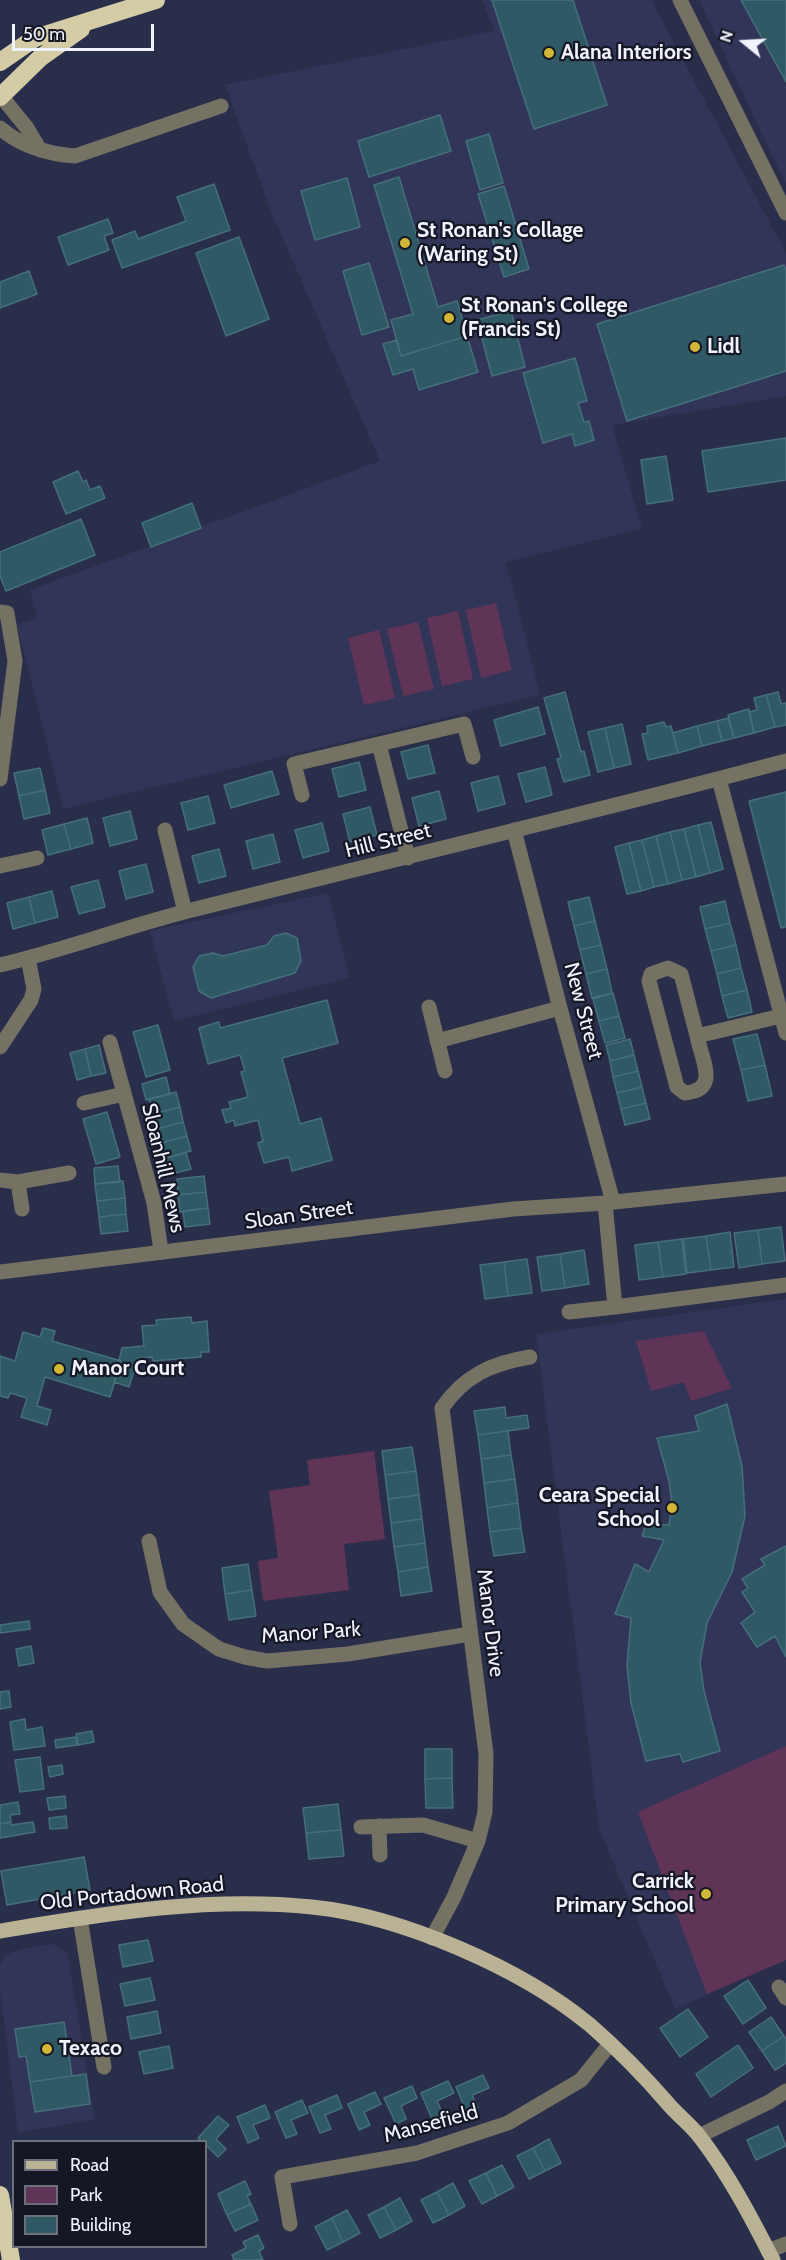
<!DOCTYPE html>
<style>
body{margin:0}
#map{position:relative;width:786px;height:2260px;overflow:hidden;background:#292e4a;font-family:Cabin,sans-serif}
canvas{display:block}
.legend{position:absolute;left:12px;top:2140px;width:195px;height:108px;box-sizing:border-box;background:#151724;border:2px solid #6d6f7b;margin:0;padding:8px 10px;list-style:none;font-size:18px;color:#f0f3fe}
.legend li{display:flex;align-items:center;gap:12px;height:30px}
.legend b{width:30px;border:2px solid #6d6f7b}
.north{position:absolute;left:714px;top:12px;width:60px;height:60px;-webkit-text-stroke:4px #151724;paint-order:stroke;rotate:288deg;font-size:16px;font-weight:700;line-height:24px;text-align:center;color:#f0f3fe}
.north::after{content:'';display:block;margin:auto;width:21px;height:27px;background:#f0f3fe;clip-path:polygon(50% 0,100% 100%,50% 72%,0 100%)}
.scale{position:absolute;left:12px;top:24px;width:142px;height:27px;box-sizing:border-box;border:3px solid #f0f3fe;border-top:0;padding-left:8px;font-size:18px;line-height:21px;white-space:nowrap;color:#f0f3fe;-webkit-text-stroke:4px #151724;paint-order:stroke}
</style>
<div id="map">
<canvas width="786" height="2260"></canvas>
<ul class="legend">
<li><b style="height:8px;background:#b9b294"></b>Road</li>
<li><b style="height:16px;background:#603456"></b>Park</li>
<li><b style="height:16px;background:#2f5964"></b>Building</li>
</ul>
<div class="north">N</div>
<div class="scale">50 m</div>
</div>
<script>
const context = document.querySelector('canvas').getContext('2d');
context.lineJoin = 'round';
function fill(path, color) {
  context.fillStyle = color;
  context.fill(path, 'evenodd');
}
function strokePath(path, color, width, dash) {
  context.strokeStyle = color;
  context.lineWidth = width;
  context.lineCap = dash ? 'butt' : 'round';
  context.setLineDash(dash || []);
  context.stroke(path);
}
function label(font, color, halo, rows, align = 'center') {
  context.font = font + ' Cabin,sans-serif';
  context.lineWidth = 4.5;
  context.setLineDash([]);
  context.textBaseline = 'middle';
  context.strokeStyle = halo;
  context.fillStyle = color;
  for (const [text, x, y, turn = 0] of rows) {
    context.save();
    context.translate(x, y);
    context.rotate((+turn || 0) * Math.PI / 180);
    context.textAlign = isNaN(turn) ? turn : align;
    if (halo) context.strokeText(text, 0, 0);
    context.fillText(text, 0, 0);
    context.restore();
  }
}
const built = new Path2D(`
 M482 0H651L786 253V396L612 425 642 529 506 562 540 695 63 809 17 625 37 618 30 590 380 461 271 211 225 85 494 31Z
 M699 0H786V183L779 170Z
 M328 893 350 978 174 1021 150 931Z
 M786 1299V1960L675 2009 599 1828 536 1334Z
 M53 1944 67 1952 95 2119 18 2133 0 1989V1965L4 1956 21 1949Z`);
const green = new Path2D(`
 M496 603 512 670 481 678 466 610Z
 M458 611 473 679 442 686 427 618Z
 M418 622 434 689 403 696 387 629Z
 M379 630 395 698 364 705 348 638Z
 M704 1331 732 1388 691 1401 684 1382 651 1391 636 1341Z
 M374 1451 385 1539 344 1544 349 1590 263 1601 258 1561 278 1558 269 1491 310 1485 307 1460Z
 M786 1746V1960L707 1994 638 1812Z`);
const building = new Path2D(`
 M492 0H573L607 105 534 129Z
 M741 0H786V82Z
 M440 115 451 151 369 177 358 141Z
 M489 134 503 183 480 190 466 141Z
 M399 177 438 307 457 301 467 336 401 356 391 320 413 314 374 185Z
 M347 178 360 227 315 240 301 191Z
 M214 184 230 230 122 268 112 240 135 231 138 239 186 221 177 197Z
 M504 186 529 269 504 277 478 194Z
 M108 219 113 233 104 236 109 250 68 265 58 237Z
 M239 237 269 319 226 336 196 253Z
 M369 263 389 327 362 335 343 271Z
 M784 265 786 271V371L627 421 597 324Z
 M29 271 37 294 0 308V282Z
 M511 311 525 367 492 376 477 320Z
 M467 336 478 372 419 390 413 369 393 375 383 344 397 340 401 356Z
 M575 358 587 401 578 403 584 422 589 421 594 440 575 446 572 434 543 443 523 373Z
 M786 438V480L708 492 702 451Z
 M666 456 673 500 647 504 641 460Z
 M78 471 83 482 86 480 90 490 100 486 105 498 66 514 53 482Z
 M192 503 201 528 151 547 142 523Z
 M81 519 95 555 6 591 0 576V552Z
 M565 692 581 752 584 751 590 775 564 782 557 759 561 758 544 698Z
 M778 692 781 704 786 703V725L775 727 766 695Z
 M766 695 775 727 754 733 749 712 757 710 754 698Z
 M538 707 545 734 501 746 494 720Z
 M749 709 754 733 734 738 728 715Z
 M728 718 734 738 722 741 717 721Z
 M717 721 722 741 702 746 697 726Z
 M664 722 666 727 671 726 678 753 648 760 642 734 648 733 647 726Z
 M622 724 631 764 614 768 605 728Z
 M697 726 702 746 678 753 673 733Z
 M605 728 614 768 598 772 588 732Z
 M428 745 435 773 408 779 401 752Z
 M359 762 366 790 339 797 332 769Z
 M545 767 552 795 526 802 518 774Z
 M40 768 45 790 19 796 14 773Z
 M272 771 279 794 231 808 224 785Z
 M498 776 505 804 478 811 471 783Z
 M45 790 50 813 24 819 19 796Z
 M439 791 446 819 419 826 412 798Z
 M786 792V927L781 928 749 801Z
 M208 796 215 823 188 830 181 803Z
 M370 807 377 835 350 842 343 814Z
 M130 811 137 839 110 846 103 818Z
 M87 818 93 843 71 849 64 824Z
 M711 822 723 869 710 873 698 825Z
 M322 823 329 851 303 858 295 830Z
 M64 824 71 849 48 855 42 830Z
 M698 825 710 873 696 877 684 829Z
 M684 829 696 877 682 880 670 832Z
 M670 832 682 880 668 884 656 836Z
 M273 834 280 862 253 869 246 841Z
 M656 836 668 884 654 887 642 840Z
 M642 840 654 887 641 891 629 843Z
 M629 843 641 891 627 894 615 847Z
 M219 849 226 876 199 883 192 856Z
 M146 864 153 892 126 899 119 871Z
 M98 880 105 907 79 914 71 887Z
 M52 891 58 917 35 923 29 897Z
 M29 897 35 923 13 929 7 903Z
 M589 897 595 921 574 926 568 902Z
 M725 901 730 923 705 929 700 907Z
 M595 921 601 945 580 950 574 926Z
 M730 923 736 945 711 951 705 929Z
 M286 933 297 938 301 961 295 973 211 998 199 991 193 967 199 956 213 953 223 956 267 945 274 936Z
 M601 945 607 969 586 974 580 950Z
 M736 945 741 968 717 974 711 951Z
 M741 968 747 990 722 996 717 974Z
 M607 969 612 993 592 998 586 974Z
 M747 990 752 1012 728 1018 722 996Z
 M613 993 619 1016 599 1021 593 999Z
 M327 1000 338 1043 282 1058 300 1124 321 1118 332 1160 292 1171 289 1157 264 1163 258 1143 263 1141 258 1120 235 1126 234 1120 226 1123 222 1110 231 1108 229 1102 248 1097 241 1072 245 1071 240 1055 208 1064 199 1028 219 1022 220 1028Z
 M619 1016 625 1038 605 1043 599 1021Z
 M158 1025 170 1070 146 1077 133 1032Z
 M757 1034 765 1065 741 1070 733 1039Z
 M630 1039 634 1055 610 1061 606 1045Z
 M99 1045 106 1073 91 1076 85 1049Z
 M85 1049 91 1076 77 1080 70 1053Z
 M634 1055 638 1071 613 1077 610 1061Z
 M765 1065 772 1096 748 1101 741 1070Z
 M638 1071 642 1087 617 1093 613 1077Z
 M166 1077 170 1094 146 1100 142 1084Z
 M642 1087 646 1103 621 1109 617 1093Z
 M176 1092 180 1107 153 1114 149 1099Z
 M646 1103 650 1119 625 1125 621 1109Z
 M180 1107 183 1122 157 1129 153 1114Z
 M107 1112 120 1157 96 1164 83 1119Z
 M183 1122 187 1136 161 1143 157 1129Z
 M187 1136 191 1151 165 1158 161 1143Z
 M186 1153 191 1169 167 1175 163 1159Z
 M118 1166 120 1182 95 1184 94 1168Z
 M204 1176 206 1192 178 1195 177 1179Z
 M123 1181 125 1198 97 1201 95 1184Z
 M206 1192 208 1208 180 1212 178 1195Z
 M125 1198 126 1214 99 1217 97 1201Z
 M208 1208 210 1224 185 1227 183 1211Z
 M126 1214 128 1231 101 1234 99 1217Z
 M781 1227 785 1261 762 1264 758 1230Z
 M758 1230 762 1264 739 1268 734 1233Z
 M730 1232 734 1267 711 1270 706 1236Z
 M706 1236 711 1270 687 1273 683 1239Z
 M682 1239 686 1274 663 1277 658 1242Z
 M658 1242 663 1277 639 1280 635 1245Z
 M584 1250 589 1284 565 1288 560 1254Z
 M560 1254 565 1288 542 1291 537 1257Z
 M527 1259 532 1293 508 1296 504 1262Z
 M504 1262 508 1296 485 1299 480 1265Z
 M191 1317 192 1323 207 1321 209 1352H201V1357L153 1361 152 1357 138 1358 129 1387 114 1382 122 1348 144 1346 142 1326 157 1325 156 1320Z
 M43 1328 55 1331 52 1341 121 1361 110 1397 45 1377 37 1406 51 1410 47 1425 21 1417 27 1398 10 1393 8 1398 0 1396V1356L15 1361 23 1332 40 1337Z
 M727 1404 742 1466 745 1516 732 1572 707 1623 700 1662 704 1691 720 1751 683 1762 680 1754 646 1761 631 1703 627 1666 631 1618 615 1614 635 1564 649 1572 664 1540 642 1536 646 1524 669 1525 672 1503 669 1481 657 1438 699 1431 695 1416Z
 M505 1407 506 1418 527 1415 529 1428 478 1435 474 1411Z
 M508 1431 511 1455 481 1459 478 1435Z
 M412 1447 416 1471 385 1475 382 1451Z
 M511 1455 515 1479 484 1483 481 1459Z
 M416 1471 419 1495 388 1499 385 1475Z
 M515 1479 518 1503 487 1508 484 1483Z
 M419 1495 422 1519 391 1523 388 1499Z
 M518 1503 521 1528 490 1532 487 1508Z
 M422 1519 425 1543 394 1547 391 1523Z
 M521 1528 525 1552 494 1556 490 1532Z
 M425 1543 428 1567 398 1572 394 1547Z
 M786 1546V1657L775 1636 757 1647 741 1623 755 1612 742 1592 748 1588 742 1579 765 1565 761 1559Z
 M248 1564 252 1590 225 1594 222 1568Z
 M428 1567 432 1591 401 1596 398 1572Z
 M252 1590 256 1616 229 1620 225 1594Z
 M29 1621 30 1629 0 1633V1625Z
 M31 1646 34 1663 19 1666 16 1649Z
 M9 1691 11 1707 0 1709V1692Z
 M25 1719 26 1730 42 1727 45 1746 14 1750 10 1722Z
 M92 1731 94 1742 78 1745 76 1734Z
 M76 1737 77 1745 56 1748 55 1740Z
 M425 1749H452V1778L425 1779Z
 M40 1757 44 1789 20 1792 15 1760Z
 M62 1765 63 1774 50 1777 48 1767Z
 M452 1778 453 1808H426L425 1779Z
 M65 1796 66 1808 49 1810 47 1798Z
 M18 1802 20 1814 10 1815 11 1822 0 1824V1805Z
 M338 1804 341 1830 306 1833 303 1808Z
 M66 1816 67 1828 50 1829 49 1818Z
 M11 1822V1825L33 1822 35 1832 0 1838V1824Z
 M341 1830 344 1856 309 1859 306 1833Z
 M84 1857 90 1890 7 1905 1 1871Z
 M148 1940 153 1961 123 1967 119 1945Z
 M150 1978 155 2000 125 2006 120 1984Z
 M748 1980 766 2008 743 2024 724 1996Z
 M688 2009 708 2037 680 2057 660 2028Z
 M157 2011 161 2033 131 2039 127 2017Z
 M771 2017 784 2036 762 2051 749 2032Z
 M64 2022 72 2076 30 2082 26 2056 19 2057 15 2029Z
 M784 2036 786 2039V2063L775 2070 762 2051Z
 M738 2045 753 2068 711 2097 696 2074Z
 M169 2046 173 2068 144 2074 139 2052Z
 M86 2074 90 2104 35 2112 30 2082Z
 M483 2075 489 2088 472 2095 478 2108 467 2113 456 2087Z
 M448 2081 454 2093 437 2101 443 2114 432 2119 421 2093Z
 M412 2086 417 2098 401 2106 406 2119 396 2124 384 2098Z
 M375 2092 381 2104 364 2112 370 2125 359 2130 348 2104Z
 M337 2095 342 2108 325 2115 331 2129 320 2133 309 2107Z
 M302 2100 308 2113 291 2120 297 2134 286 2138 275 2112Z
 M265 2105 270 2118 253 2125 259 2138 248 2143 237 2117Z
 M218 2116 229 2125 216 2139 226 2149 218 2157 206 2145V2142H202L198 2138Z
 M778 2126 786 2146 756 2160 747 2140Z
 M549 2139 561 2163 545 2171 533 2148Z
 M533 2148 545 2171 529 2179 517 2156Z
 M502 2165 514 2187 497 2196 486 2173Z
 M486 2173 497 2196 482 2204 469 2181Z
 M245 2181 251 2194 247 2196 251 2204 227 2215 218 2194Z
 M453 2183 465 2206 449 2215 437 2192Z
 M437 2192 449 2215 433 2223 421 2200Z
 M400 2198 412 2221 396 2230 384 2207Z
 M251 2204 258 2220 235 2231 227 2215Z
 M384 2207 396 2230 380 2238 368 2215Z
 M347 2210 360 2233 343 2242 332 2218Z
 M332 2218 343 2242 327 2250 315 2227Z
 M258 2235 264 2248 259 2251 263 2260H234L232 2255 246 2248 243 2242Z`);
const minor = new Path2D(`
 M680 0 786 213
 M1 96 27 128 40 150
 M0 128C21 146 48 154 75 156L221 106
 M0 612 7 613 15 661 0 779
 M379 744 408 858
 M719 779 786 1033
 M302 795 294 764 464 724 473 757
 M165 830 185 912
 M514 830 560 1008 613 1202
 M0 866 37 858
 M0 965C64 950 125 927 188 911 387 861 587 814 786 761
 M429 1007 445 1071
 M697 1036 681 974 668 968 651 974 649 981 677 1087 685 1093C720 1090 702 1061 697 1036L781 1016
 M437 1041 560 1008
 M110 1042 154 1203 161 1251
 M0 1047 31 1000 34 989 28 958
 M84 1103 124 1094
 M0 1180 18 1182 69 1173
 M18 1182 22 1209
 M605 1203 615 1307 786 1285
 M0 1272 513 1209 605 1203 786 1184
 M569 1312 615 1307
 M149 1541 160 1592 183 1624 219 1649 245 1657 267 1661 348 1654 470 1634
 M379 1826 380 1855
 M361 1827 423 1825 478 1841
 M80 1918 104 2067
 M432 1938 454 1897 478 1841 485 1812 486 1754 442 1408C464 1376 492 1363 530 1357
 M779 1987 786 1998
 M699 2136 769 2102 786 2091
 M290 2224 282 2177 417 2153 508 2123 581 2080 610 2044
 M768 2251 786 2244`);
const major = new Path2D(`
 M0 1931C103 1914 207 1896 312 1907 401 1916 521 1968 590 2025 619 2050 646 2078 671 2107 680 2117 692 2126 700 2137 729 2175 751 2217 773 2260`);
const highway = new Path2D(`
 M0 62 35 38 156 0
 M0 97 40 58 81 29
 M0 2195 11 2260`);
const markers = [
 [549,53,6,"#d2b635"],
 [405,243,6,"#d2b635"],
 [449,318,6,"#d2b635"],
 [695,347,6,"#d2b635"],
 [59,1369,6,"#d2b635"],
 [672,1508,6,"#d2b635"],
 [706,1894,6,"#d2b635"],
 [47,2049,6,"#d2b635"]
];
const poiNames = [
 ["Alana Interiors",561,53],
 ["St Ronan's Collage",417,231],
 ["(Waring St)",417,255],
 ["St Ronan's College",461,306],
 ["(Francis St)",461,330],
 ["Lidl",707,347],
 ["Manor Court",71,1369],
 ["Ceara Special",660,1496,"right"],
 ["School",660,1520,"right"],
 ["Carrick",694,1882,"right"],
 ["Primary School",694,1906,"right"],
 ["Texaco",59,2049]
];
const streetNames = [
 ["Hill Street",388,841,-14],
 ["New Street",583,1011,75],
 ["Sloanhill Mews",163,1168,77],
 ["Sloan Street",299,1215,-8],
 ["Manor Drive",490,1623,83],
 ["Manor Park",311,1633,-4],
 ["Old Portadown Road",132,1894,-6],
 ["Mansefield",431,2124,-15]
];
fill(built, '#313658');
fill(green, '#603456');
fill(building, '#2f5964');
strokePath(building, '#45707b', 1.5);
strokePath(minor, '#757263', 15);
strokePath(major, '#b9b294', 15);
strokePath(highway, '#d4cca7', 18);
for (const [x, y, r, color] of markers) {
  const dot = new Path2D();
  dot.arc(x, y, r, 0, 2 * Math.PI);
  context.fillStyle = color;
  context.fill(dot);
  strokePath(dot, '#151724', 2);
}
label('bold 21px', '#f0f3fe', '#151724', poiNames, 'left');
label('21px', '#f0f3fe', '#151724', streetNames);
</script>
